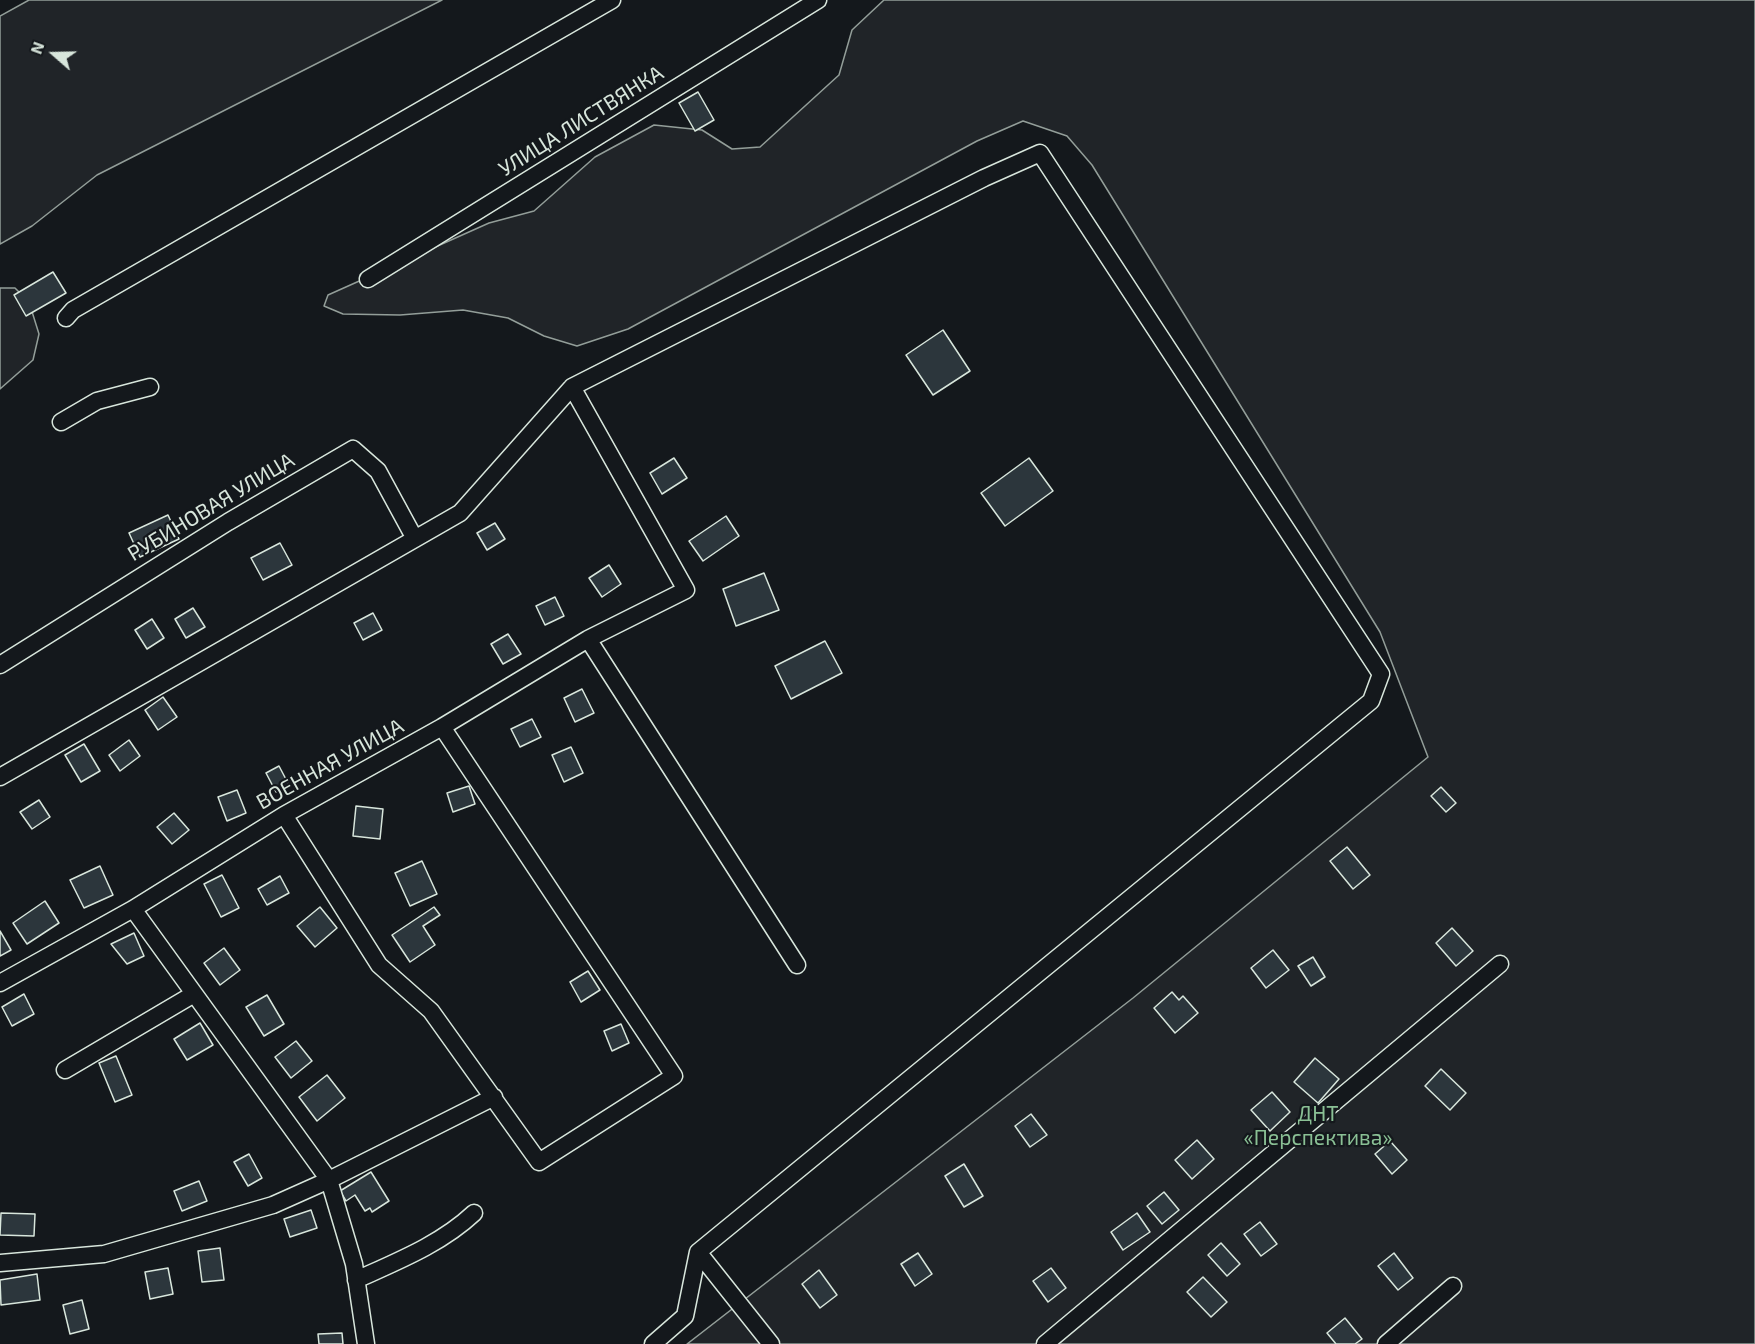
<!DOCTYPE html>
<meta charset="utf-8">
<style>
body{margin:0}
#map{position:relative;width:1755px;height:1344px;overflow:hidden;background:#14181c;font-family:"Exo 2",sans-serif}
canvas{display:block}
.north{position:absolute;left:24px;top:24px;width:60px;height:60px;-webkit-text-stroke:4px #14181c;paint-order:stroke;rotate:290deg;font-size:16px;font-weight:700;line-height:24px;text-align:center;color:#d8e6dc}
.north::after{content:'';display:block;margin:auto;width:21px;height:27px;background:#d8e6dc;clip-path:polygon(50% 0,100% 100%,50% 72%,0 100%)}
</style>
<div id="map">
<canvas width="1755" height="1344"></canvas>
<div class="north">N</div>
</div>
<script>
const context = document.querySelector('canvas').getContext('2d');
context.lineJoin = 'round';
function fill(path, color) {
  context.fillStyle = color;
  context.fill(path, 'evenodd');
}
function strokePath(path, color, width, dash) {
  context.strokeStyle = color;
  context.lineWidth = width;
  context.lineCap = dash ? 'butt' : 'round';
  context.setLineDash(dash || []);
  context.stroke(path);
}
function label(font, color, halo, rows, align = 'center') {
  context.font = font + ' "Exo 2",sans-serif';
  context.lineWidth = 4.5;
  context.setLineDash([]);
  context.textBaseline = 'middle';
  context.strokeStyle = halo;
  context.fillStyle = color;
  for (const [text, x, y, turn = 0] of rows) {
    context.save();
    context.translate(x, y);
    context.rotate((+turn || 0) * Math.PI / 180);
    context.textAlign = isNaN(turn) ? turn : align;
    if (halo) context.strokeText(text, 0, 0);
    context.fillText(text, 0, 0);
    context.restore();
  }
}
const green = new Path2D(`
 M29 0H442L97 175 32 226 0 244V16Z
 M884 0H1755V1344H687L1133 998 1428 757 1380 632 1092 165 1067 136 1023 121 977 141 628 329 577 346 544 336 508 318 463 310 400 315 343 314 324 306 328 295 489 223 534 211 595 157 654 125 702 130 732 149 760 147 839 75 852 30Z
 M0 288H15L29 302 39 334 33 360 0 389Z`);
const building = new Path2D(`
 M698 92 714 120 695 131 679 103Z
 M53 272 66 293 26 316 14 295Z
 M943 330 970 371 933 395 906 355Z
 M674 458 687 478 662 494 650 473Z
 M1029 458 1053 491 1005 526 981 493Z
 M168 515 179 539 140 557 129 533Z
 M726 516 739 536 703 561 689 541Z
 M495 523 505 539 487 550 477 533Z
 M280 543 292 565 263 580 251 558Z
 M609 565 621 584 602 597 589 578Z
 M764 573 779 610 736 626 723 589Z
 M555 597 564 616 545 625 536 606Z
 M193 608 205 627 186 638 175 619Z
 M373 613 382 630 363 640 354 623Z
 M152 619 164 638 147 649 135 630Z
 M508 634 521 654 503 664 491 644Z
 M825 641 842 673 791 699 775 666Z
 M582 689 594 713 575 722 564 698Z
 M163 697 177 717 158 730 145 710Z
 M532 719 541 737 520 747 511 729Z
 M129 740 140 756 120 771 109 755Z
 M84 744 100 771 81 782 65 755Z
 M571 747 583 773 564 782 552 755Z
 M279 766 289 785 276 792 266 773Z
 M469 786 475 804 453 812 447 793Z
 M1441 787 1456 803 1446 812 1431 796Z
 M237 790 246 813 227 821 218 797Z
 M39 800 50 817 32 829 20 812Z
 M356 806 383 809 380 839 353 836Z
 M174 813 189 830 172 844 157 827Z
 M1347 847 1370 875 1353 889 1330 861Z
 M422 861 437 894 410 906 395 873Z
 M100 866 113 895 84 908 70 880Z
 M222 875 239 908 221 917 204 884Z
 M280 876 289 893 267 905 258 889Z
 M45 901 59 923 27 944 13 923Z
 M320 907 337 928 315 947 297 926Z
 M434 907 440 915 423 926 435 945 410 962 392 935Z
 M1452 928 1473 951 1456 966 1436 943Z
 M0 931 11 950 0 956Z
 M134 933 144 956 127 964 111 944Z
 M224 948 240 970 220 985 204 963Z
 M1273 950 1289 970 1266 988 1251 968Z
 M1313 957 1325 977 1311 986 1298 966Z
 M588 971 600 990 581 1002 570 982Z
 M1172 992 1179 1000 1183 996 1198 1013 1175 1033 1154 1008Z
 M24 994 34 1014 12 1026 2 1007Z
 M267 995 284 1024 264 1036 246 1007Z
 M200 1023 213 1045 187 1060 174 1039Z
 M621 1024 629 1043 612 1051 604 1031Z
 M296 1041 312 1061 291 1078 275 1057Z
 M116 1056 132 1095 115 1102 99 1063Z
 M1315 1058 1339 1079 1318 1103 1294 1082Z
 M1441 1069 1466 1093 1450 1110 1425 1086Z
 M327 1075 345 1098 317 1121 299 1097Z
 M1272 1092 1290 1112 1270 1131 1251 1110Z
 M1031 1114 1047 1135 1030 1147 1015 1126Z
 M1197 1140 1214 1159 1192 1179 1175 1160Z
 M1390 1141 1407 1160 1392 1174 1375 1154Z
 M249 1154 262 1178 248 1186 234 1162Z
 M964 1164 983 1196 964 1207 945 1176Z
 M371 1172 389 1201 372 1212 370 1208 365 1211 355 1195 346 1201 340 1191Z
 M199 1181 207 1201 182 1211 174 1191Z
 M1164 1192 1179 1210 1162 1224 1147 1206Z
 M311 1210 317 1228 290 1237 284 1219Z
 M1 1213 35 1214 34 1236 0 1235Z
 M1137 1213 1150 1232 1123 1250 1111 1232Z
 M1260 1222 1277 1244 1261 1256 1244 1234Z
 M1221 1243 1240 1264 1227 1276 1208 1255Z
 M220 1248 224 1280 202 1282 198 1251Z
 M918 1253 932 1274 915 1286 901 1264Z
 M1394 1253 1413 1278 1398 1290 1378 1266Z
 M168 1268 173 1294 150 1299 145 1272Z
 M1051 1268 1066 1288 1048 1302 1033 1281Z
 M819 1270 837 1295 820 1308 802 1284Z
 M37 1274 40 1300 1 1305 0 1280Z
 M1203 1277 1227 1302 1211 1317 1187 1292Z
 M82 1300 89 1329 70 1334 63 1305Z
 M1345 1318 1362 1339 1355 1344H1336L1327 1333Z
 M342 1333 343 1344H319L318 1334Z`);
const minor = new Path2D(`
 M368 279 818 0
 M66 318 73 310 612 0
 M61 422 97 401 150 387
 M588 639 797 965
 M0 665 228 522 353 449 378 471 415 539
 M0 777 460 513 572 387 984 178 1040 153 1381 674 1371 701 698 1252 685 1316 653 1344
 M284 815 379 965 431 1011 539 1162 674 1076 442 727
 M133 909 329 1180 354 1264 366 1344
 M0 983 133 909 284 815 442 727 588 639 686 590 572 387
 M65 1070 194 994
 M698 1252 771 1344
 M0 1263 104 1254 273 1205 329 1180 494 1097
 M356 1280C398 1261 441 1244 474 1213
 M1045 1344 1500 964
 M1386 1344 1453 1286`);
const streetNames = [
 ["УЛИЦА ЛИСТВЯНКА",581,121,-32],
 ["РУБИНОВАЯ УЛИЦА",211,507,-31],
 ["ВОЕННАЯ УЛИЦА",330,764,-29]
];
const parkNames = [
 ["ДНТ",1318,1114],
 ["«Перспектива»",1318,1138]
];
fill(green, '#202428');
strokePath(green, '#939e99', 1.5);
fill(building, '#2c363c');
strokePath(building, '#d8e6dc', 1.5);
strokePath(minor, '#d8e6dc', 19);
strokePath(minor, '#14181c', 16);
label('21px', '#d8e6dc', '#14181c', streetNames);
label('21px', '#8ac095', '#14181c', parkNames);
</script>
